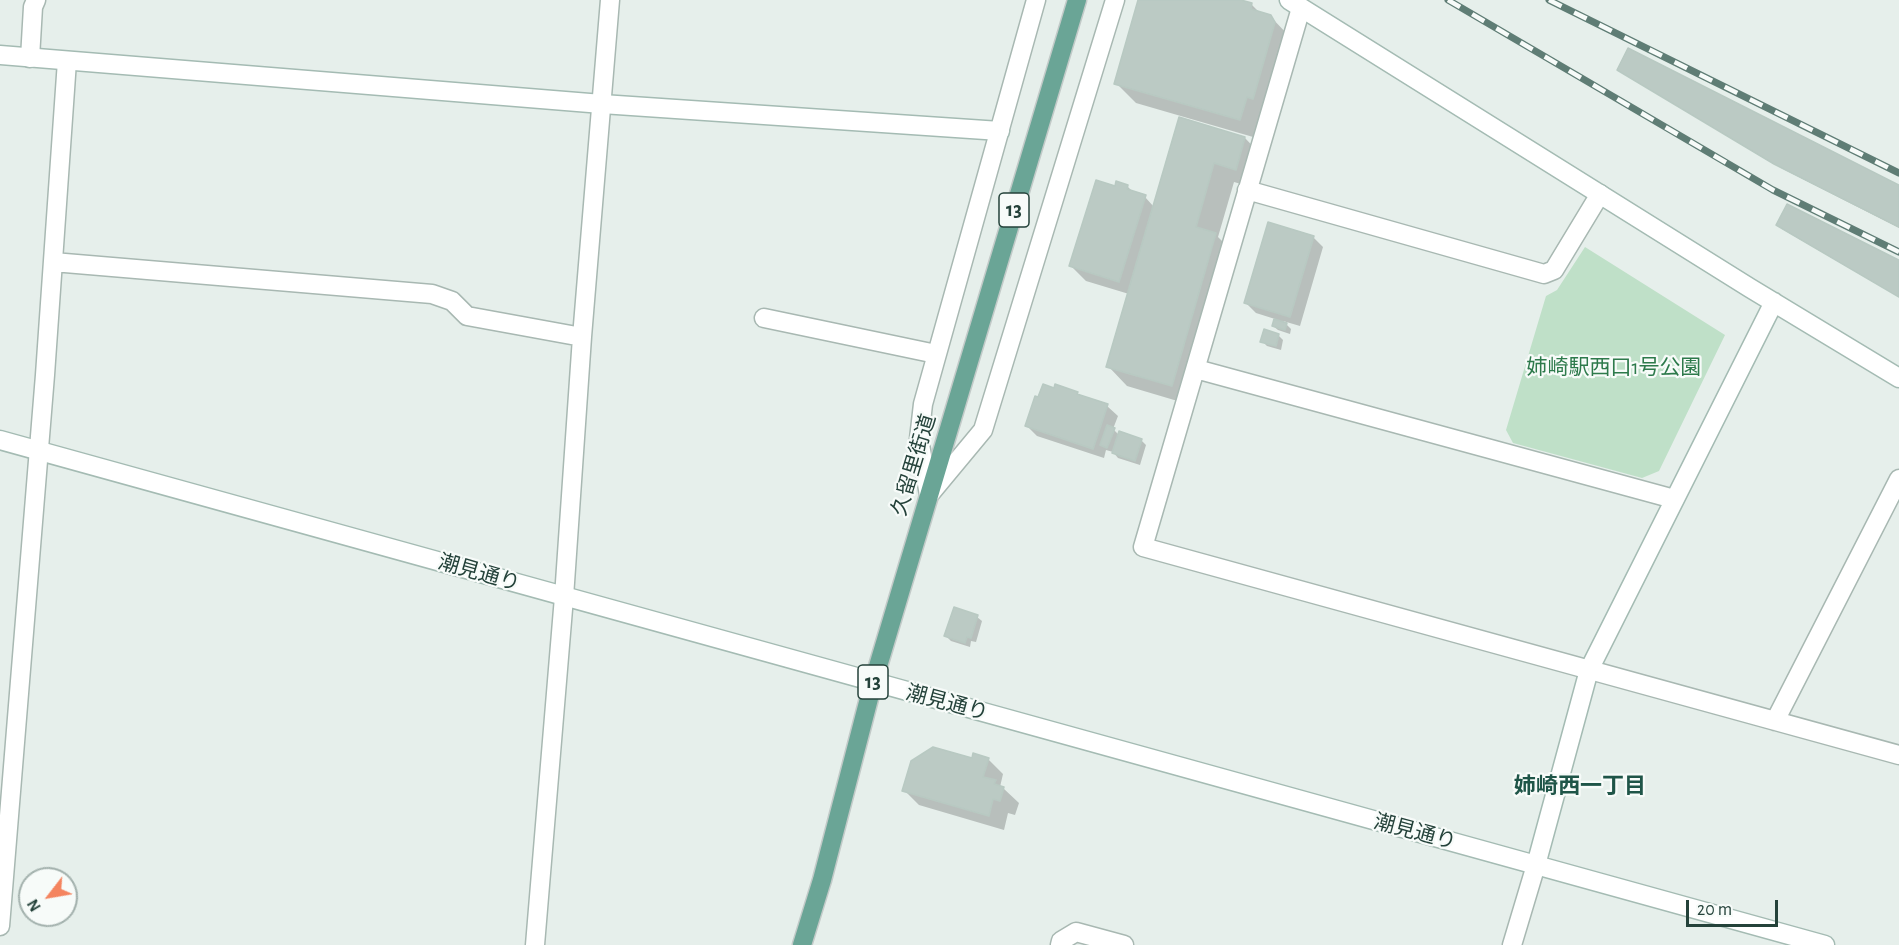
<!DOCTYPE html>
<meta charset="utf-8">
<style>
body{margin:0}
#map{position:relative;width:1899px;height:945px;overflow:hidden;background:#e6efeb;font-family:"Alegreya Sans",sans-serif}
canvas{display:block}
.north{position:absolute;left:18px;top:867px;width:60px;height:60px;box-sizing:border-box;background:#f7fbf9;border:2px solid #a3b1ad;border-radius:50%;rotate:239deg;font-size:16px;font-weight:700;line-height:24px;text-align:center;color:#24423a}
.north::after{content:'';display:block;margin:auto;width:21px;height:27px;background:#f4845f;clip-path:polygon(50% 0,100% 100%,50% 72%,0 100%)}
.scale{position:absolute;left:1686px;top:900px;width:92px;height:27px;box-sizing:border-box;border:3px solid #24423a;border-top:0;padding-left:8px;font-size:18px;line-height:21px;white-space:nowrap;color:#24423a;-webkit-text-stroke:4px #f7fbf9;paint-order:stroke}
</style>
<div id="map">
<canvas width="1899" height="945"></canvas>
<div class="north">N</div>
<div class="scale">20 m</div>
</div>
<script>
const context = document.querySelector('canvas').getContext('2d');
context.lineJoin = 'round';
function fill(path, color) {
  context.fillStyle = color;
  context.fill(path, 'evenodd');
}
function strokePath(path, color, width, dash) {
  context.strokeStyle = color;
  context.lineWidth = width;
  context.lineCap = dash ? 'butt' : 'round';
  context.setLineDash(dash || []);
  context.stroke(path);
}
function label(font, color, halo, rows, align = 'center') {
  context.font = font + ' "Alegreya Sans","Noto Sans JP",sans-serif';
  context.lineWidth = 4.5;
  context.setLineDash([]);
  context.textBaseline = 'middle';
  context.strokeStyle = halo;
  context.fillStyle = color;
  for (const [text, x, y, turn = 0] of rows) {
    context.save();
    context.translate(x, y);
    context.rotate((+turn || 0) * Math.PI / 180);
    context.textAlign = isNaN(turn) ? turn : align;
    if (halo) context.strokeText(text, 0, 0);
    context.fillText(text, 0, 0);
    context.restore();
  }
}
const green = new Path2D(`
 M1585 247 1725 335 1659 471 1642 478 1513 443 1506 430 1546 296 1557 290Z`);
const shadow = new Path2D(`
 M1140 0H1236L1251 4 1261 14 1270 16 1290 37 1260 139 1136 103 1116 83Z
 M1619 69 1899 186V228L1781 168 1624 74Z
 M1245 138 1264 158 1255 188 1234 182 1218 237 1235 254 1191 405 1127 386 1108 366 1129 294 1086 281 1071 266 1127 186 1135 194 1145 197 1154 207Z
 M1778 225 1899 262V297L1782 229Z
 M1313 237 1323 247 1300 326 1283 321 1291 329 1290 334 1278 330 1273 326 1275 319 1256 313 1246 303Z
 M1265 331 1279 336 1283 340 1281 350 1267 346 1262 341Z
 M1055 390 1077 393 1082 397 1107 406 1118 416 1113 429 1119 435 1141 440 1146 445 1140 465 1118 458 1113 452 1106 450 1104 458 1037 436 1026 425Z
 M977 617 982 621 976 642 971 641 970 647 951 641 946 636Z
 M988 759 1003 774 1000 787 1003 788 1019 803 1015 815 1008 813 1004 830 919 805 904 790 973 760Z`);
const building = new Path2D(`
 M1138 0H1241L1252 3 1251 9 1271 15 1275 22 1253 99 1247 97 1240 120 1114 84Z
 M1628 48 1899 185V227L1774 164 1617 70Z
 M1179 117 1245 137 1236 170 1214 163 1196 227 1216 233 1172 386 1106 367Z
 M1096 180 1115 186 1116 181 1128 185 1127 189 1146 195 1119 282 1069 266Z
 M1787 204 1899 260V297L1776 225Z
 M1268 222 1314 236 1290 317 1244 303Z
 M1274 319 1287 323 1285 330 1272 326Z
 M1264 329 1279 334 1276 346 1260 342Z
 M1043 384 1054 388 1055 384 1078 392 1077 394 1108 404 1093 449 1025 426 1035 396 1038 397Z
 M1107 425 1115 428 1107 448 1100 445Z
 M1119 431 1142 439 1135 461 1112 453Z
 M954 607 978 615 971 638 967 637 965 643 944 636Z
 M933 747 972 758 973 753 989 758 983 777 996 780 994 784 1004 787 1000 801 993 799 989 816 902 791 911 761Z`);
const street = new Path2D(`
 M1301 8 1143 547 1899 755
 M30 58 33 7 36 0
 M1247 190 1544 274 1554 270 1600 194
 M53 262 432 294 452 301 467 316 582 337
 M764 318 936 354
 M1196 369 1674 499
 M929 495 983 430 1115 0
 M929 495 919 439 923 404 1036 0
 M1775 721 1899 479
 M0 926 45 375 67 61
 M535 945 564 597 582 337 610 0
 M1060 945 1061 941 1076 932 1124 945
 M1512 945 1536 865`);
const secondary = new Path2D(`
 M1289 0 1750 288 1899 378
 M0 55 602 104 1000 131
 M0 440 1825 945
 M1536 865 1589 670 1774 302`);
const primary = new Path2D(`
 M802 945 822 880 873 683 1077 0`);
const rail = new Path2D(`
 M1448 0 1773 190 1899 252
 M1549 0 1899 173`);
const shields = [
 [1014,210,30],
 [873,682,30]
];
const shieldNames = [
 ["13",1014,210],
 ["13",873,682]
];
const parkNames = [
 ["姉崎駅西口1号公園",1614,368]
];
const streetNames = [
 ["久留里街道",914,465,-73],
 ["潮見通り",479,573,16],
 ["潮見通り",947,703,15],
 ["潮見通り",1415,832,15]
];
const neighbourhoodNames = [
 ["姉崎西一丁目",1580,786]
];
fill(green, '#bfe0c8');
fill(shadow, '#0003');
fill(building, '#bbcac4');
strokePath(building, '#b8c9c2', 1.5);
strokePath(street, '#a8b8b2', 21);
strokePath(secondary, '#a4bbb3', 21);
strokePath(primary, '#c2cac8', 21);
strokePath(street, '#fff', 18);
strokePath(secondary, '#fff', 18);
strokePath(primary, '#6aa596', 18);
strokePath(rail, '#5f7d75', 7);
strokePath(rail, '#f7fbf9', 4.5, [14]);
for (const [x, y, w] of shields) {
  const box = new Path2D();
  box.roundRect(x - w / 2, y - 17, w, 34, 4.5);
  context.fillStyle = '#f7fbf9';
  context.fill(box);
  strokePath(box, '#24423a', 1.5);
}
label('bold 20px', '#24423a', null, shieldNames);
label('21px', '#2d7a4b', '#f7fbf9', parkNames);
label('21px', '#24423a', '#f7fbf9', streetNames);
label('bold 22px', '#1f5548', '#f7fbf9', neighbourhoodNames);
</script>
